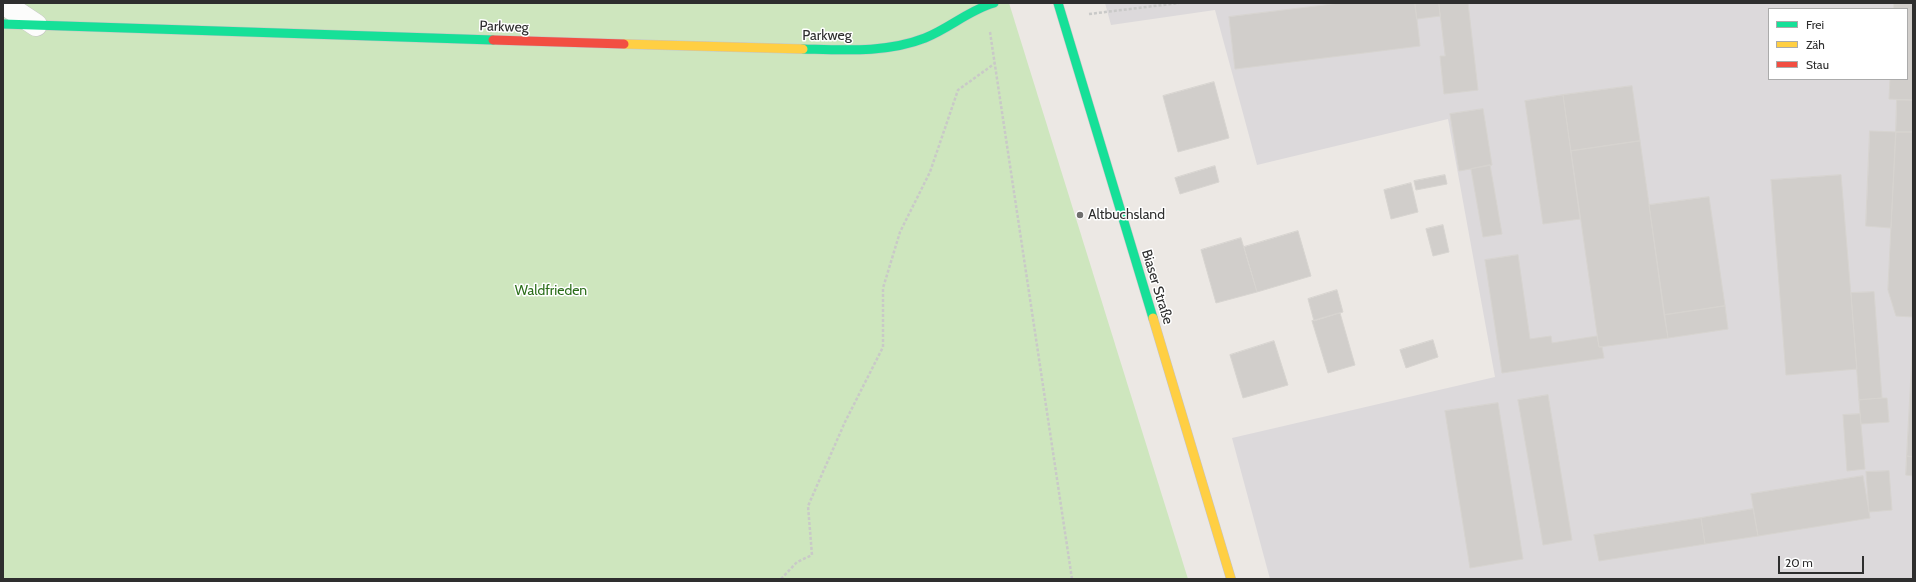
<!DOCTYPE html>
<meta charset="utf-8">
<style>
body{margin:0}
#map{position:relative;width:1916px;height:582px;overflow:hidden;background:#ece8e4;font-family:Cabin,sans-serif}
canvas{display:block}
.frame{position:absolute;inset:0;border:4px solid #2e2e2e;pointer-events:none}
.legend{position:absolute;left:1768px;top:8px;width:140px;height:72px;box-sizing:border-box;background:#fff;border:1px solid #ababab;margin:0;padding:5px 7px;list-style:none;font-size:12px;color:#2e2e2e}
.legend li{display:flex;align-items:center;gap:8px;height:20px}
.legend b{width:20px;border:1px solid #ababab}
.scale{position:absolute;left:1778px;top:556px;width:86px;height:18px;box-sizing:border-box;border:2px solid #2e2e2e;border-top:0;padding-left:5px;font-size:12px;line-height:14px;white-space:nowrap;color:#2e2e2e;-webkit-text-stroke:3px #fff;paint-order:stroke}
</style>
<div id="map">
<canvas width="1916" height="582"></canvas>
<div class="frame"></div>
<ul class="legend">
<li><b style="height:5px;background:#16e098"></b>Frei</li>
<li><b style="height:5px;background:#ffcf43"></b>Zäh</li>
<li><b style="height:5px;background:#f24e42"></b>Stau</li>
</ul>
<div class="scale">20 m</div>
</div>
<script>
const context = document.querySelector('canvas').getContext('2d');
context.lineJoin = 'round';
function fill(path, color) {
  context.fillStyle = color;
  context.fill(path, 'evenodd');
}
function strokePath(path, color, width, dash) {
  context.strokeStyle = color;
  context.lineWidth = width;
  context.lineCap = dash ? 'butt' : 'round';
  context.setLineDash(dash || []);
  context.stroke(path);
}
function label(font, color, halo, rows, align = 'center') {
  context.font = font + ' Cabin,sans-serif';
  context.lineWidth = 3;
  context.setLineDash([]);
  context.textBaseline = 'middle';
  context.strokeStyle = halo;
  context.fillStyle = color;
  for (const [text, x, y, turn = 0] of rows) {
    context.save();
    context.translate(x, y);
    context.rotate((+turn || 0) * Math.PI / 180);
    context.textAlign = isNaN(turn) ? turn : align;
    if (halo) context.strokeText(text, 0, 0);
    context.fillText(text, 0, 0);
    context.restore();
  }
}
const industrial = new Path2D(`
 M1105 3H1913V579H1270L1232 438 1495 377 1448 119 1257 165 1215 10 1111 25ZM1769 9H1907V79H1769Z`);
const green = new Path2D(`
 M3 3H1009L1188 579H3Z`);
const building = new Path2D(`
 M1341 3H1415L1420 46 1235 69 1229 17Z
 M1415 3H1439L1440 16 1417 19Z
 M1439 3H1468L1478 90 1444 94 1440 56H1445Z
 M1894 3H1913V100L1889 99 1890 79H1907V9H1894Z
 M1214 82 1229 138 1178 152 1163 96Z
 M1632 86 1640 141 1571 151 1563 95Z
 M1563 95 1580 219 1543 224 1525 101Z
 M1897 100H1913V132H1896Z
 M1483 109 1492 165 1459 171 1450 114Z
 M1870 131 1896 132 1891 228 1866 226Z
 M1896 132H1913V317L1896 316 1888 290Z
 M1640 141 1668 338 1599 347 1571 151Z
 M1490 165 1502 234 1483 237 1471 169Z
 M1215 166 1219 182 1180 194 1175 178Z
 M1445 175 1447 184 1416 190 1414 181Z
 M1841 175 1857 369 1786 375 1771 180Z
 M1411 183 1418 212 1391 219 1384 190Z
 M1709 197 1725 306 1664 315 1649 205Z
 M1443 225 1449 252 1433 256 1426 229Z
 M1298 231 1311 276 1257 292 1244 247Z
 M1241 238 1257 292 1216 303 1201 250Z
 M1518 255 1530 339 1551 336 1552 343 1597 336 1599 347H1602L1604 358 1502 373 1485 260Z
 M1337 290 1343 312 1314 321 1308 299Z
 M1874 292 1882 398 1859 400 1851 293Z
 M1725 306 1728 329 1668 338 1664 315Z
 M1340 313 1355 365 1328 373 1312 321Z
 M1913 337V457L1907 456Z
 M1433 340 1438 357 1406 368 1400 350Z
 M1274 341 1288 385 1243 398 1230 355Z
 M1548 395 1572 540 1543 545 1518 400Z
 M1882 398H1887L1889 422 1861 424 1859 400Z
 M1498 403 1523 559 1470 568 1445 411Z
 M1860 414 1865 469 1847 471 1843 415Z
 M1907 456 1913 457V476L1906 475Z
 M1889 471 1892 510 1869 512 1866 472Z
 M1863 476 1870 518 1758 536 1751 494Z
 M1753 509 1758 536 1705 544 1701 518Z
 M1701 518 1705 544 1599 561 1594 535Z`);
const path = new Path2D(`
 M1089 14 1179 3
 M990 32 1072 579
 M781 579 797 562 812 555 808 506 845 422 883 347V288L900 232 930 172 958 90 994 64`);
const street = new Path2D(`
 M3 3 36 25`);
const fast = new Path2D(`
 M1058 3 1153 318
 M3 24 493 40
 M803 49C844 50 887 53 925 38 950 28 969 10 994 3`);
const slow = new Path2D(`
 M624 44 803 49
 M1153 318 1231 579`);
const jam = new Path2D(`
 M493 40 624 44`);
const markers = [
 [1080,215,4,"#706f6e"]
];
const streetNames = [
 ["Parkweg",504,27,2],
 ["Parkweg",827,36],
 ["Biaser Straße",1157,287,73]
];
const poiNames = [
 ["Altbuchsland",1088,215]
];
const parkNames = [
 ["Waldfrieden",551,291]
];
fill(industrial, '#dcd9db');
fill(green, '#cee6be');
fill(building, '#d1cecb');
strokePath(building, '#d7d4d0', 1);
strokePath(street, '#c5c4c5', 23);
strokePath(fast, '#c5c4c5', 10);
strokePath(slow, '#c5c4c5', 10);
strokePath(jam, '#c5c4c5', 10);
strokePath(path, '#c9c9c8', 2.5, [3, 2]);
strokePath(street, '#fcfcfb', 22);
strokePath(fast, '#16e098', 9);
strokePath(slow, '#ffcf43', 9);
strokePath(jam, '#f24e42', 9);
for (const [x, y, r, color] of markers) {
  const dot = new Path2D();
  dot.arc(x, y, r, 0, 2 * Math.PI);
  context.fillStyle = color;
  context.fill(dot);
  strokePath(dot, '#fff', 1.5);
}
label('14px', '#2e2e2e', '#fff', streetNames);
label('14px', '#2e2e2e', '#fff', poiNames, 'left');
label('14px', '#2c6e1b', '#fff', parkNames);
</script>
